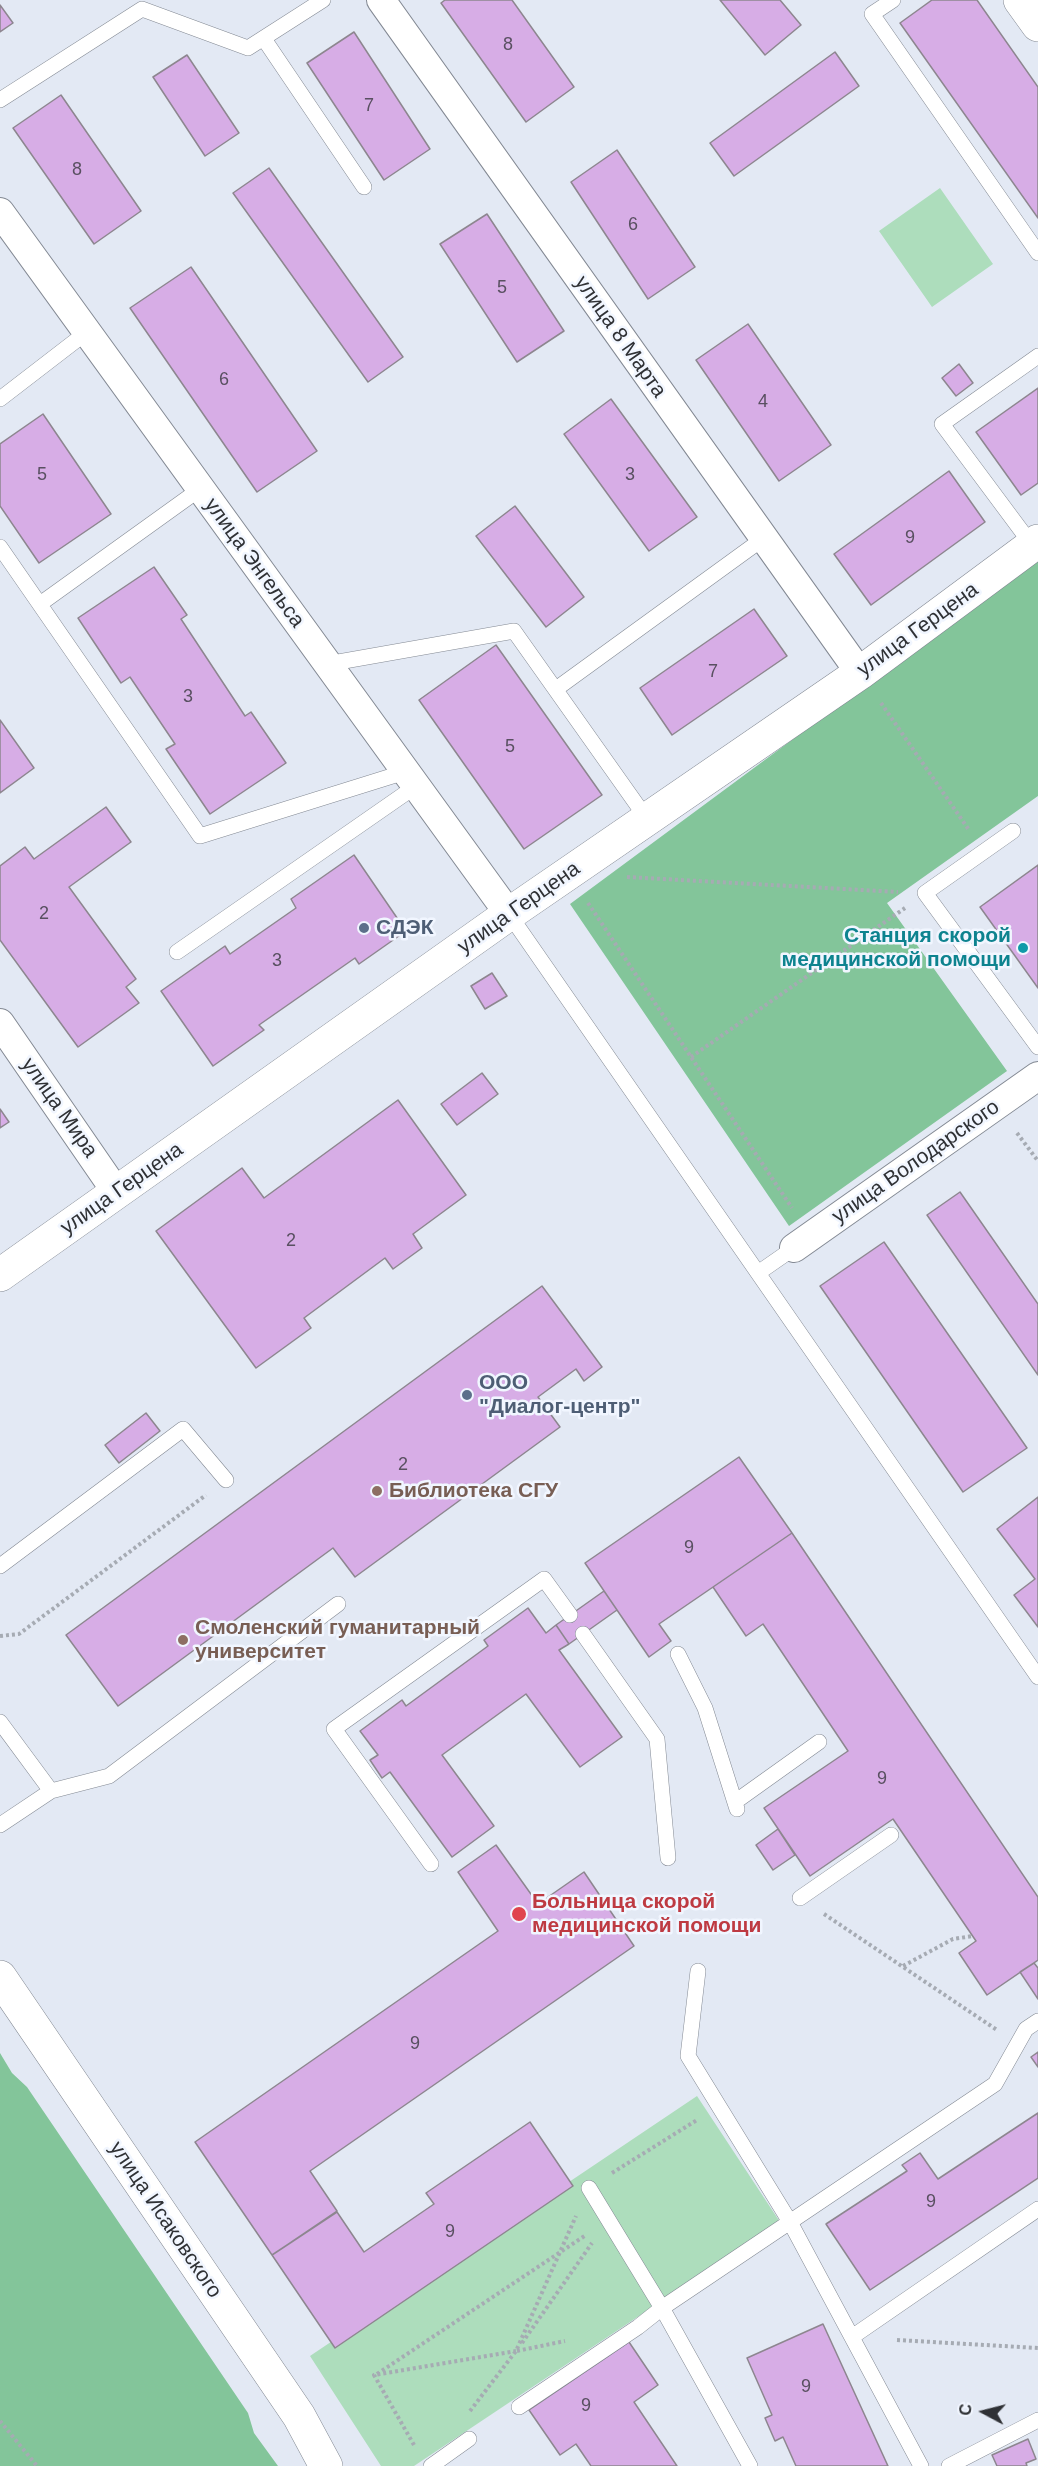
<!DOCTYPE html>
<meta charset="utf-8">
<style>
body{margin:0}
#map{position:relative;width:1038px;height:2466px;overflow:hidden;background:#e3e9f4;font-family:Arial,sans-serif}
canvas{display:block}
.north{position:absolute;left:954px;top:2382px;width:60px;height:60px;-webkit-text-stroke:4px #f1f6ff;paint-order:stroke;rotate:277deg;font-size:16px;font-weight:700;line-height:24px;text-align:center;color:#2f3135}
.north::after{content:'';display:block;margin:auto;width:21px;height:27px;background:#2f3135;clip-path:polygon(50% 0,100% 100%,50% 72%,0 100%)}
</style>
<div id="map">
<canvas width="1038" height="2466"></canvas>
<div class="north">С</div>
</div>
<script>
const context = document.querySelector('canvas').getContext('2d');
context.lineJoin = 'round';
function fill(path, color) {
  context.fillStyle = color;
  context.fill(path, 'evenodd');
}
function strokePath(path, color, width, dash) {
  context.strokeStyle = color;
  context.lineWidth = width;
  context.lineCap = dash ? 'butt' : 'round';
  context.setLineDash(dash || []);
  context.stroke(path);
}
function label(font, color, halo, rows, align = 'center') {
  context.font = font + ' Arial,sans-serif';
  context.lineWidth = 5;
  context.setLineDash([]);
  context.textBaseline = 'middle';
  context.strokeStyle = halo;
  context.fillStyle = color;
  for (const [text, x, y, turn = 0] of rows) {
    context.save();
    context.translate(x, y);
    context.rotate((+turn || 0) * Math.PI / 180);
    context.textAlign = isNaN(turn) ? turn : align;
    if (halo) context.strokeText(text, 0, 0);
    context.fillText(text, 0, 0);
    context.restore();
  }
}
const green = new Path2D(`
 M940 188 993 264 932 307 879 231Z
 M697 2096 780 2222 414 2466H381L310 2356Z`);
const forest = new Path2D(`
 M1038 558V796L887 903 1007 1071 789 1226 570 904Z
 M0 2053 12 2073 27 2087 248 2413 254 2433 278 2466H0Z`);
const building = new Path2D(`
 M445 0H512L574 87 526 122 441 3Z
 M720 0H780L801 25 765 55Z
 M932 0H977L1038 87V218L900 23Z
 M0 5 13 23 0 32Z
 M354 32 430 149 384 180 307 63Z
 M835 52 859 86 734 176 710 143Z
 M187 55 239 133 205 156 153 77Z
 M61 95 141 211 94 244 13 128Z
 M617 150 695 267 648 299 571 182Z
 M269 168 403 357 368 382 233 193Z
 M487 214 564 331 517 362 440 244Z
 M191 267 317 451 257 492 130 308Z
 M748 324 831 445 779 481 696 360Z
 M959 364 973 383 956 396 942 378Z
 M1038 388V483L1021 495 976 432Z
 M611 399 697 517 649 551 564 434Z
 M43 414 111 514 39 563 0 506V444Z
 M949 471 985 522 871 605 834 554Z
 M515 506 584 597 546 627 476 536Z
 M154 567 187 615 181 619 245 716 251 712 286 763 210 814 166 749 175 744 130 677 121 683 78 618Z
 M754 609 787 656 672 735 640 688Z
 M496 645 602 795 524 849 419 700Z
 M0 720 34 768 0 793Z
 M106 807 131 842 69 887 136 979 126 987 139 1003 78 1047 0 940V866L25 847 34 859Z
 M354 855 406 931 359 964 355 958 259 1025 264 1030 213 1066 161 991 225 946 230 954 296 908 291 899Z
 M1038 865V988L980 907Z
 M492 973 507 996 485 1009 471 986Z
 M482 1073 498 1094 457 1125 441 1104Z
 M398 1100 466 1195 413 1234 422 1248 393 1269 385 1258 304 1318 311 1328 256 1368 156 1231 242 1168 264 1198Z
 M0 1109 9 1122 0 1128Z
 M960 1192 1038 1304V1375L927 1215Z
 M884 1242 1027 1448 963 1492 820 1286Z
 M542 1286 602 1367 584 1381 576 1369 538 1397 560 1427 355 1577 333 1548 118 1706 66 1635Z
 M146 1413 160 1431 119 1463 105 1445Z
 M739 1457 792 1533 659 1624 671 1641 649 1657 585 1563Z
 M1038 1497V1627L1014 1595 1035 1579 997 1529Z
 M792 1533 1038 1897V1960L987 1995 959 1953 976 1941 893 1819 810 1876 764 1808 848 1751 763 1624 746 1636 713 1587Z
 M604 1591 617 1610 569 1644 556 1625Z
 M528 1608 546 1633 556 1625 569 1644 559 1650 622 1737 580 1767 526 1694 442 1755 494 1826 452 1857 390 1772 382 1778 370 1760 378 1755 360 1731 402 1700 406 1706 488 1646 484 1640Z
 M778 1829 795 1855 773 1870 756 1845Z
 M496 1845 538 1904 584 1872 634 1946 310 2171 337 2211 272 2255 195 2142 498 1931 458 1872Z
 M1034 1963 1038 1968V1999L1020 1972Z
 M1038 2052V2067L1031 2057Z
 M1038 2113V2178L870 2290 826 2224 907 2171 902 2165 920 2153 938 2179Z
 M530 2122 573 2186 335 2348 272 2255 337 2212 364 2252 434 2204 426 2193Z
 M823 2324 888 2466H796L783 2437 775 2441 765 2418 772 2415 747 2358Z
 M629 2342 658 2385 634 2402 677 2466H591L576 2444 560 2455 529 2410Z
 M1028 2439 1036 2459 1026 2463 1027 2466H997L992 2455Z`);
const path = new Path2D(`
 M881 703 969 830
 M627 877 898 892
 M588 903 792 1208
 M691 1057 905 908
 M1017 1133 1038 1161
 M0 1636 19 1634 206 1495
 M824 1914 997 2030
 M903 1966 953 1939 973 1936
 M612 2173 697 2120
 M897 2340 1038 2348
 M522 2343 592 2243
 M517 2351 565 2341
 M377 2374 586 2235
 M470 2411 516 2351 576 2216
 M0 2421 37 2466
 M414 2445 374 2375 516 2351`);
const service = new Path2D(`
 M893 0 872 14 1038 253
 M264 39 364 187
 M0 100 142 9 248 48 323 0
 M0 399 87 332
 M1032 545 942 424 1038 356
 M0 547 200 836 405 772
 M40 604 200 489
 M327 664 514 631 647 819
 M556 689 764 538
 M1013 831 925 893 1038 1047
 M509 914 1038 1677
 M177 952 416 786
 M758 1273 794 1248
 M0 1566 183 1429 226 1480
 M583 1634 657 1739 668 1858
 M678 1654 705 1708 737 1809
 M0 1722 51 1791 109 1776 338 1604
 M735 1802 819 1742
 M0 1825 51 1791
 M431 1864 334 1729 544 1579 570 1615
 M800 1898 891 1835
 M698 1971 688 2056 790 2222 921 2466
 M589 2188 662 2308 995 2084 1026 2029 1038 2021
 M852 2337 1038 2209
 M519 2407 638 2327 662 2308 750 2466
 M431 2466 469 2439
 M949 2466 1038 2420`);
const minor = new Path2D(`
 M381 0 860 673
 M0 212 509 914
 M0 1023 117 1193
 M794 1248 1038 1076`);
const tertiary = new Path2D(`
 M1020 0 1038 25
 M0 1275 509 914 860 673 1038 541
 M0 1977 299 2416 326 2466`);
const markers = [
 [364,928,6,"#5c6f8a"],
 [1023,948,6,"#0f9aa8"],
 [467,1395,6,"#5c6f8a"],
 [377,1491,6,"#8d6e63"],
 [183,1640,6,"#8d6e63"],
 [519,1914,8,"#e0444e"]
];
const numberNames = [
 ["8",508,45],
 ["7",369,106],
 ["8",77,170],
 ["6",633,225],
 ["5",502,288],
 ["6",224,380],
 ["4",763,402],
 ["5",42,475],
 ["3",630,475],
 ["9",910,538],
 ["7",713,672],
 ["3",188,697],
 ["5",510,747],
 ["2",44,914],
 ["3",277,961],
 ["2",291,1241],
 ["2",403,1465],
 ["9",689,1548],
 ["9",882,1779],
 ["9",415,2044],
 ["9",931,2202],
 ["9",450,2232],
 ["9",806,2387],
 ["9",586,2406]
];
const streetNames = [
 ["улица 8 Марта",620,337,55],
 ["улица Энгельса",254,563,54],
 ["улица Герцена",918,630,-36],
 ["улица Герцена",519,908,-35],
 ["улица Мира",59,1108,55],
 ["улица Володарского",916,1162,-35],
 ["улица Герцена",122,1189,-35],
 ["улица Исаковского",165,2220,56]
];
const serviceNames = [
 ["СДЭК",376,928],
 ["ООО",479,1383],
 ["\"Диалог-центр\"",479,1407]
];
const cultureNames = [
 ["Станция скорой",1011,936],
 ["медицинской помощи",1011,960]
];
const educationNames = [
 ["Библиотека СГУ",389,1491],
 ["Смоленский гуманитарный",195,1628],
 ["университет",195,1652]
];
const healthNames = [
 ["Больница скорой",532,1902],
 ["медицинской помощи",532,1926]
];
fill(green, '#adddbc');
fill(forest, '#83c59a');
fill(building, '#d7ade6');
strokePath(building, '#8d868f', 1.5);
strokePath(service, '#838993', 16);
strokePath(minor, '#838993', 30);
strokePath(tertiary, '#838993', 34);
strokePath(path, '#a6abb3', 4, [3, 3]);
strokePath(service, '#fff', 15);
strokePath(minor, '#fff', 28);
strokePath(tertiary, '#fff', 33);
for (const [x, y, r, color] of markers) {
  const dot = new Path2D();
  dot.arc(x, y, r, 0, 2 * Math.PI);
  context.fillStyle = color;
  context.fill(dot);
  strokePath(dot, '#f1f6ff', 2);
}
label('18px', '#595061', null, numberNames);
label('21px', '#2f3135', '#f1f6ff', streetNames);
label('bold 21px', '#4e5e75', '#f1f6ff', serviceNames, 'left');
label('bold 21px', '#0d838f', '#f1f6ff', cultureNames, 'right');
label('bold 21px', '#785e54', '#f1f6ff', educationNames, 'left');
label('bold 21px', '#be3a42', '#f1f6ff', healthNames, 'left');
</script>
